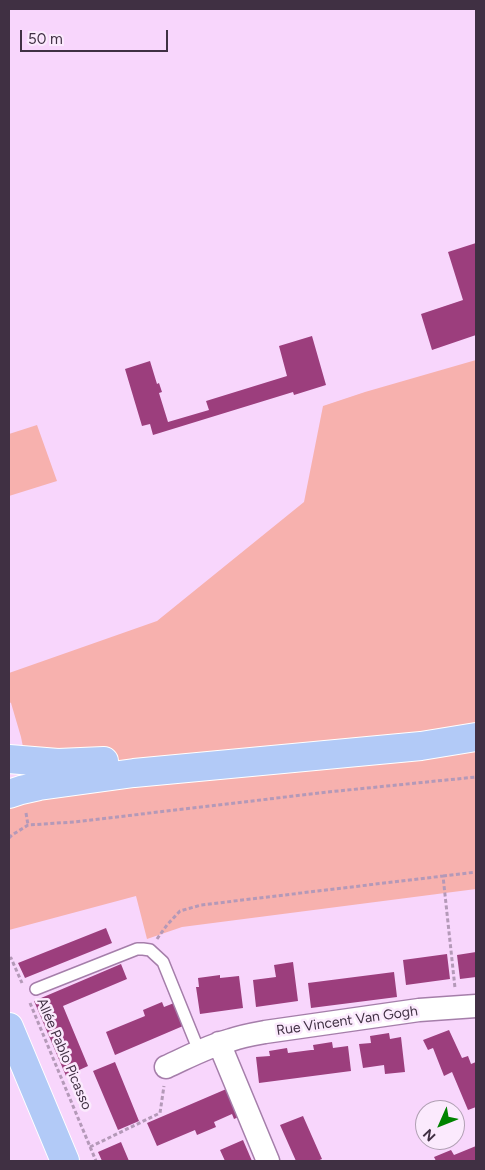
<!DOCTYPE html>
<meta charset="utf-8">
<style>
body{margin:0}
#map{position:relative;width:485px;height:1170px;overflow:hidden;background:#f8d6fc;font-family:Figtree,sans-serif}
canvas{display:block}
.frame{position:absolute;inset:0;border:10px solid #403043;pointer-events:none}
.north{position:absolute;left:415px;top:1100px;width:50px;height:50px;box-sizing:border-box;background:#fbeafd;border:1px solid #b0a0b3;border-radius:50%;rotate:226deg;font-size:14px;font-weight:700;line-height:20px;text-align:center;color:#403043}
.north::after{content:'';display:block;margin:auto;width:18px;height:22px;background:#008300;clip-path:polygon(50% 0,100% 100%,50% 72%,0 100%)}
.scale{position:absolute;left:20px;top:30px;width:148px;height:22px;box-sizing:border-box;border:2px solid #403043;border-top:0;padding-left:6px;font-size:15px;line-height:18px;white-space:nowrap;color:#403043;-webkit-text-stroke:4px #fbeafd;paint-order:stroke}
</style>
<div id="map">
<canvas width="485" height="1170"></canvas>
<div class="frame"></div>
<div class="north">N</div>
<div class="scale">50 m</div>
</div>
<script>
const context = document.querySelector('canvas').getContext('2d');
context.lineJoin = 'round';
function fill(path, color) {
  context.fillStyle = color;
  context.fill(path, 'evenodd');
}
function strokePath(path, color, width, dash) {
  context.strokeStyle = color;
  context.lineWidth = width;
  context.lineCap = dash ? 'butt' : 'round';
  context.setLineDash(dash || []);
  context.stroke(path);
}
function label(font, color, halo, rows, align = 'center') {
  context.font = font + ' Figtree,sans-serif';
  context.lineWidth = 5;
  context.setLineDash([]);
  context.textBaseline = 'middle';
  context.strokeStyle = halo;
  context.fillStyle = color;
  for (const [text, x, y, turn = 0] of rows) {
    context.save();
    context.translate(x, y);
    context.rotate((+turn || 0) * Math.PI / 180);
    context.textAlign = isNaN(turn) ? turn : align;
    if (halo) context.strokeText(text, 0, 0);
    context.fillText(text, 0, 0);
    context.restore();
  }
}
const green = new Path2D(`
 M476 360V889L182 927 147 939 136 896 9 930V808L33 797 21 737 11 703 9 702V673L157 621 304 502 323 406 365 392Z
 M37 425 57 481 9 496V434Z`);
const building = new Path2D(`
 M476 243V335L432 350 421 314 463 300 448 252Z
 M312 336 326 385 294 395 293 392 153 435 150 424 142 426 125 369 150 361 157 384 159 383 162 392 159 393 168 422 209 410 206 401 287 376 279 346Z
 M106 928 112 943 25 978 18 963Z
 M476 952V977L460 979 457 955Z
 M447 954 450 979 406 985 403 960Z
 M293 962 298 1001 256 1007 253 980 276 977 274 965Z
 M121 964 127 979 63 1006 88 1066 66 1076 34 1001Z
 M394 972 397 997 311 1008 308 983Z
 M220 975V978L239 976 243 1008 200 1014 196 987H199L198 978Z
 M162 1002 164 1007 174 1003 183 1026 115 1055 106 1032 145 1016 143 1010Z
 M449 1030 462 1058 468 1056 471 1064 476 1062V1107L468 1110 452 1072 444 1076 433 1048 428 1050 423 1040Z
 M389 1033 390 1039 401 1037 405 1072 385 1074 384 1065 363 1068 359 1044 371 1043 370 1036Z
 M332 1042 333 1048 348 1046 351 1071 259 1083 256 1057 270 1056 269 1051 287 1048 288 1053 311 1050H314L313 1045Z
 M115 1062 139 1121 118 1130 93 1071Z
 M231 1087 243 1115 234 1119 232 1114 214 1122 216 1127 197 1135 195 1130 157 1146 147 1123Z
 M303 1116 322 1159 317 1161H296L280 1125Z
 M243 1140 252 1161H225L220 1150Z
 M121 1142 129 1161H102L98 1152Z
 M476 1146V1161H436L434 1157 451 1150 454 1155Z`);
const path = new Path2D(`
 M26 813 28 825
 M9 838 12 835 28 825 74 822 328 792 476 777
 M443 876 476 872
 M157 939 167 925 180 911 201 905 443 876 455 988
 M9 959 11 958 22 983
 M30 1003 96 1161
 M90 1147 160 1113 164 1086`);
const service = new Path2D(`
 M36 989 137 949H143L150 950 163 962 199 1051`);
const minor = new Path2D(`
 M219 1043 268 1161
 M166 1067C188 1057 208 1046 231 1040 242 1036 254 1034 265 1032L419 1010 476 1006`);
const primary = new Path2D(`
 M9 759 58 763 104 761
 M9 794 21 790 39 786 134 773 421 746 476 737
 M9 1027 65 1161`);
const streetNames = [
 ["Rue Vincent Van Gogh",347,1021,-8],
 ["Allée Pablo Picasso",64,1054,67]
];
fill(green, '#f7b1ae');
fill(building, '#9c3e7d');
strokePath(service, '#a57eaa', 14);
strokePath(minor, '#a57eaa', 25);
strokePath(primary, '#fff', 30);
strokePath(path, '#b499b8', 3, [4, 2.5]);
strokePath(service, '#fff', 11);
strokePath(minor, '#fff', 22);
strokePath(primary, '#b2caf7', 28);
label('14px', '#403043', '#fbeafd', streetNames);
</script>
